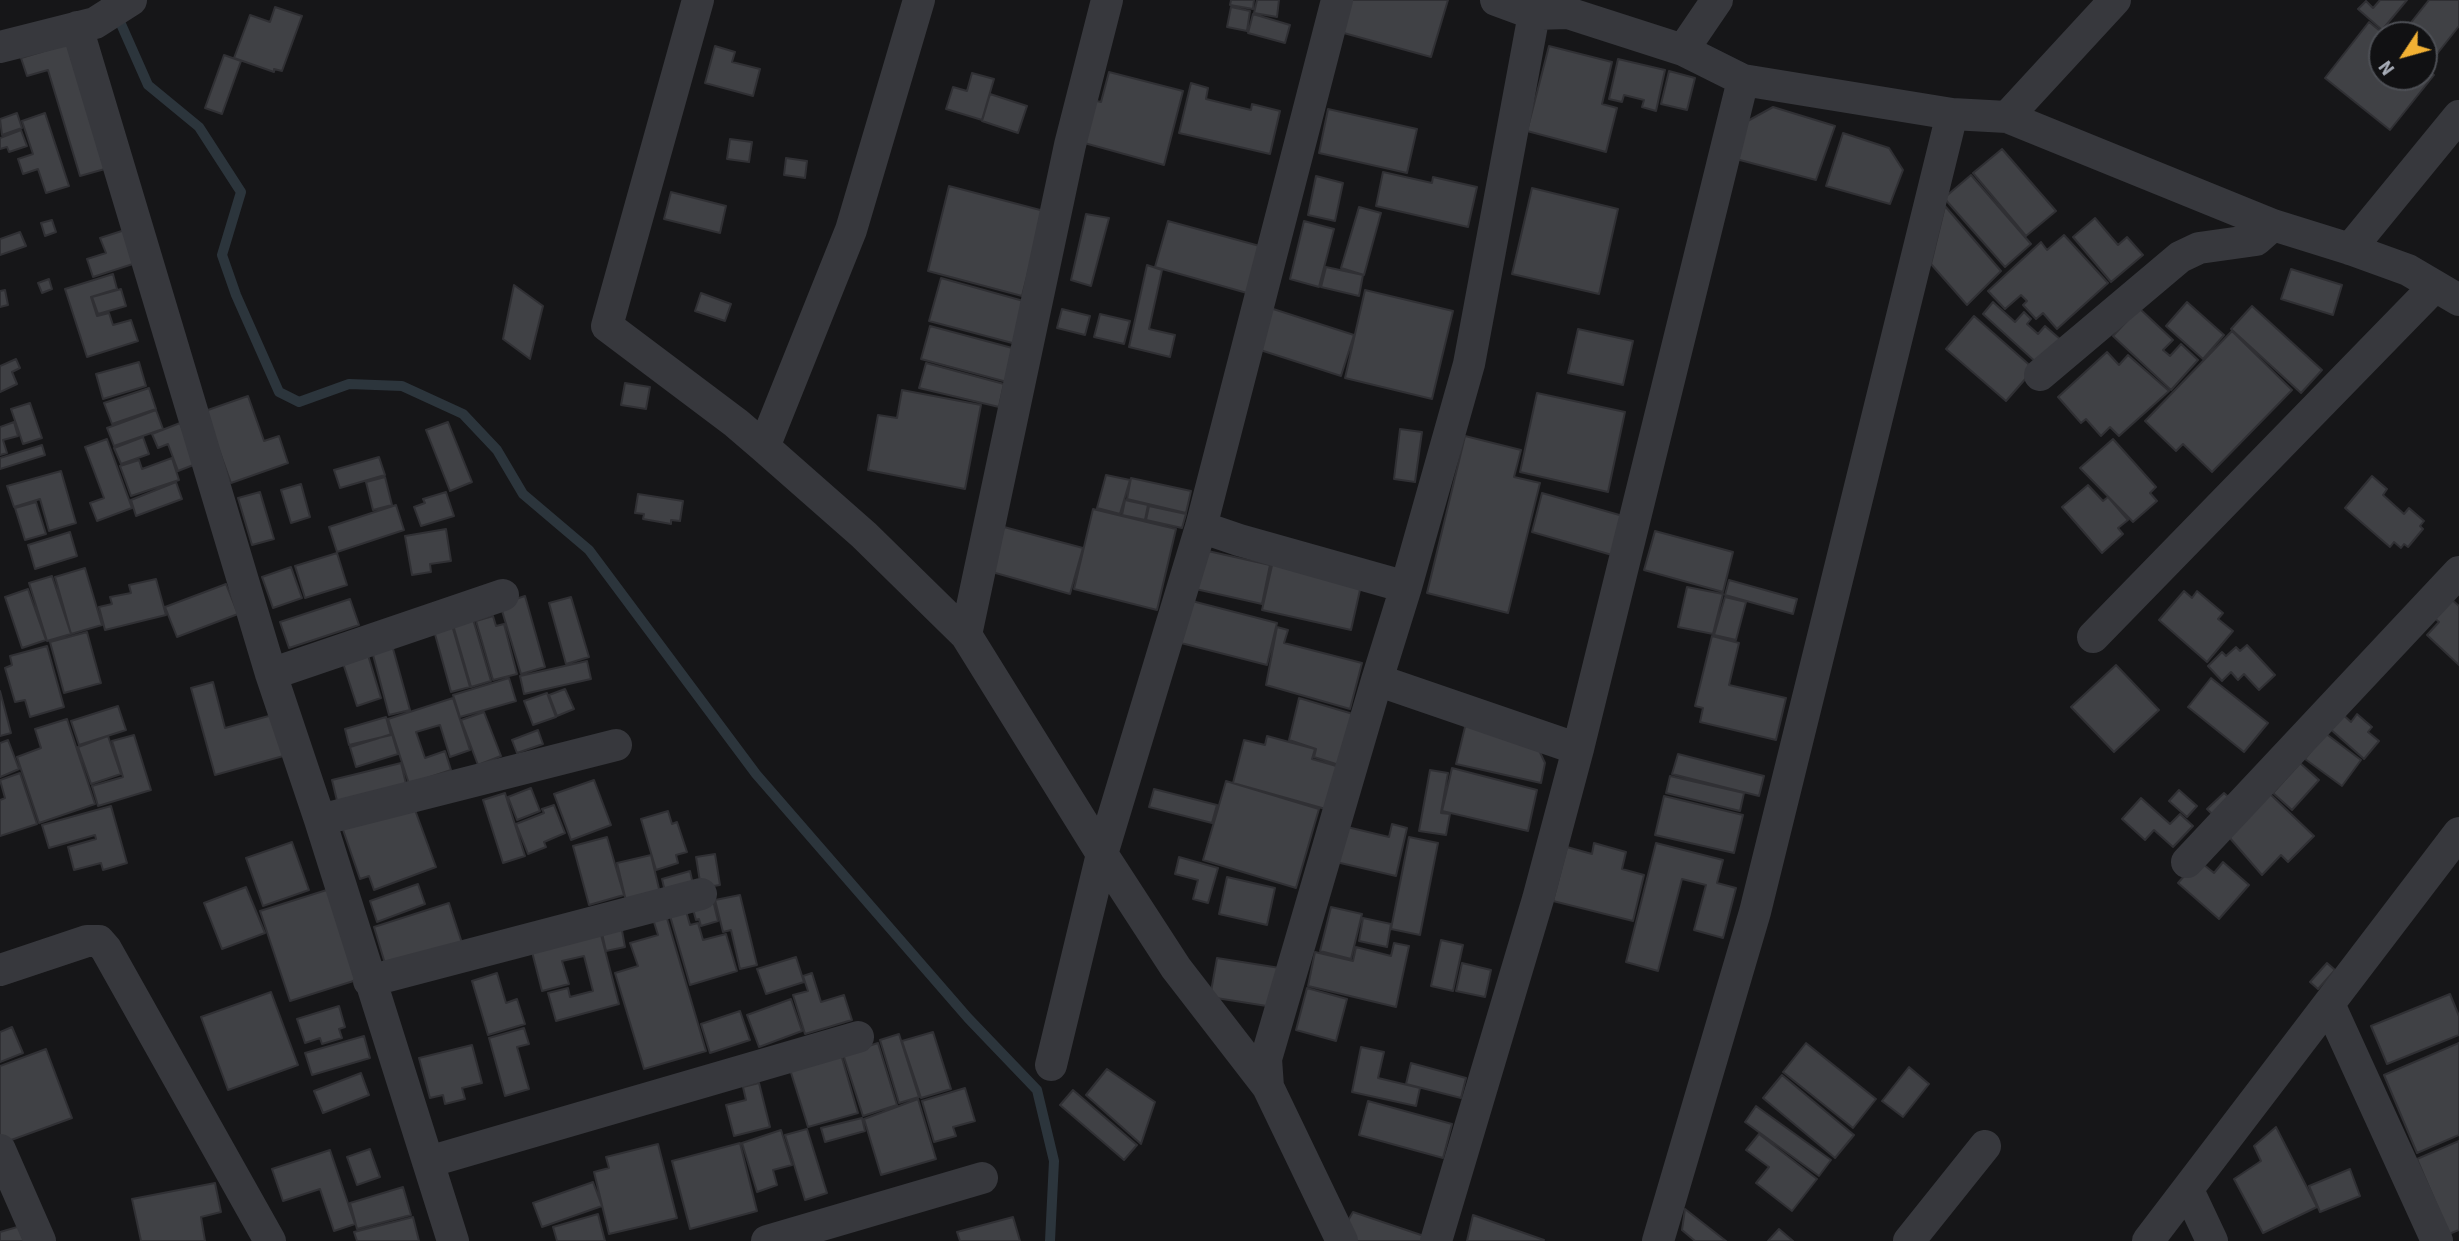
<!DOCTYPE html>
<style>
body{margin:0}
#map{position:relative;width:2459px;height:1241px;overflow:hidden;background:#161618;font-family:"Source Sans 3",sans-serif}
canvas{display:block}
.north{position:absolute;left:2368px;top:21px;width:70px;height:70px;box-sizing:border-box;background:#111113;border:2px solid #4d4f55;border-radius:50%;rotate:234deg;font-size:19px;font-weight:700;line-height:28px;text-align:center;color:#a8adb8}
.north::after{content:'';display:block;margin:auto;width:24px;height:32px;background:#f2b134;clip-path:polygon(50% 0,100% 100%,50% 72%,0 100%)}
</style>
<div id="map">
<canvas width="2459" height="1241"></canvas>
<div class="north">N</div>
</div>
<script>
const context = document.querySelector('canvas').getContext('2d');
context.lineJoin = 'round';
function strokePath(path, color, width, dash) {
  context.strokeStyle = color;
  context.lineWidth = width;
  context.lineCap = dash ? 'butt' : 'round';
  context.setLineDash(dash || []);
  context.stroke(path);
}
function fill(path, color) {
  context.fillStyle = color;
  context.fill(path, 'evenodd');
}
const stream = new Path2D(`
 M117 15 148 85 199 127 241 192 222 255 236 295 279 392 299 402 349 384 402 386 463 414 497 450 523 494 589 550 756 774 968 1018 1037 1090 1054 1161 1050 1241`);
const building = new Path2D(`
 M1231 0H1254L1253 9 1230 5Z
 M1257 0H1279L1277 17 1254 13Z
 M1349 0H1448L1431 57 1340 32Z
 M2380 0H2407L2382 30 2358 9 2366 1 2373 8Z
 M2429 0H2459V26L2429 64 2424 59V35H2401Z
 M275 7 302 16 282 71 274 69V72L234 58 250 15 270 22Z
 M1231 7 1250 11 1247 31 1227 27Z
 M1253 14 1290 25 1285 43 1248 33Z
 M2369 22 2385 35H2382V50L2378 54 2382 57V77H2424V67L2434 75 2390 130 2325 78Z
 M74 42 112 167 80 176 48 70 27 76 21 58Z
 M715 46 735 52 732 62 760 69 753 96 705 83Z
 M1549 46 1612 62 1602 104 1617 108 1606 152 1527 131Z
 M224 55 241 61 222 114 205 108Z
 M1618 59 1665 70 1656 111 1642 107 1644 100 1624 95 1622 102 1609 99Z
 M1669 71 1695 78 1687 110 1661 104Z
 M1109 72 1183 91 1164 165 1077 141 1088 99 1101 102Z
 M972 73 994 79 982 120 946 109 953 87 967 91Z
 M1191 83 1208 88 1206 99 1251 110 1252 104 1280 111 1270 154 1179 133Z
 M990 94 1027 106 1018 133 982 121Z
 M1773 107 1835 126 1816 180 1736 159 1744 123Z
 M1328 109 1417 129 1407 173 1319 153Z
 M17 113 22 128 2 135 0 119Z
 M45 113 69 186 46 193 38 169 23 174 18 159 33 154 22 121Z
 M21 130 27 146 9 152 7 147 0 149V138Z
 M1843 133 1889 148 1903 170 1890 204 1826 186Z
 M730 139 752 142 749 162 727 159Z
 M2002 149 2056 211 2026 236 1973 173Z
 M786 158 807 161 805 178 784 175Z
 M1383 172 1432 183 1433 177 1477 187 1468 227 1376 206Z
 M1971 175 2031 244 2005 267 1944 198Z
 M1316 176 1343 183 1335 221 1308 215Z
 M949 186 1044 211 1022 296 928 271Z
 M1532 188 1618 209 1599 294 1512 274Z
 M671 192 726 206 720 233 664 219Z
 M1945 206 2001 271 1967 305 1931 264Z
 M1359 207 1381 213 1364 275 1341 268Z
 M1086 214 1109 218 1091 286 1071 280Z
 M2095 218 2118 245 2127 237 2143 255 2111 282 2073 237Z
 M52 220 56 232 45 236 41 223Z
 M1168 221 1267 248 1254 295 1155 267Z
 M1304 221 1334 229 1319 287 1290 279Z
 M131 228 142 261 93 277 87 259 106 253 100 238Z
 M20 232 26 246 0 255V239Z
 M2064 235 2108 283 2057 329 2043 313 2036 319 2023 305 2027 301 2021 295 2005 309 1988 291 2041 242 2047 250Z
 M1147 265 1162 270 1149 329 1175 335 1170 357 1129 347Z
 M1326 267 1363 275 1359 296 1321 287Z
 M2291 269 2342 285 2333 315 2281 299Z
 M113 274 117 289 91 297 97 316 109 313 113 325 131 320 138 341 87 357 65 289Z
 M941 278 1027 302 1016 344 929 321Z
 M49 279 52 289 42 293 38 283Z
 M514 285 543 306 530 359 503 339Z
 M121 289 126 306 98 314 92 297Z
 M5 290 8 305 0 307V291Z
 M1365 290 1453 311 1432 399 1345 378Z
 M701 293 731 304 725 321 695 311Z
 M1993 302 2015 322 2024 312 2031 319 2027 324 2038 334 2045 326 2061 340 2039 365 1983 314Z
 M2187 302 2224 335 2203 359 2166 326Z
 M2252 306 2322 370 2301 393 2231 329Z
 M1267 307 1354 335 1341 376 1254 348Z
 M2139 308 2173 340 2163 350 2170 356 2181 344 2198 360 2171 390 2113 336Z
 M1062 309 1090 316 1085 335 1057 328Z
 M1100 314 1130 321 1124 344 1094 337Z
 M1974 316 2034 369 2006 401 1946 349Z
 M930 326 1016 349 1007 382 921 359Z
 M1578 329 1633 341 1623 385 1568 373Z
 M2232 331 2292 390 2212 472 2183 444 2176 451 2145 421Z
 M2107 352 2119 365 2128 355 2169 391 2119 436 2110 427 2101 436 2086 419 2081 423 2058 397Z
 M16 359 20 368 12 372 17 384 0 392V366Z
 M139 362 146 386 103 399 96 374Z
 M926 363 1004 384 999 407 919 388Z
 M625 383 650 387 646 409 621 405Z
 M149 388 156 409 112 424 104 403Z
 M902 390 981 405 965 489 868 470 878 415 897 418Z
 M1537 393 1625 412 1608 492 1520 472Z
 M248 396 264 441 279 436 288 463 231 483 205 411Z
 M30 403 42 438 23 444 11 409Z
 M156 410 163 429 114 446 107 428Z
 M14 422 18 436 3 440 7 453 0 455V427Z
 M448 422 472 482 450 491 426 430Z
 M180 423 196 464 178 471 168 444 158 448 152 434Z
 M1400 429 1422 432 1415 482 1394 479Z
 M1465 436 1521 450 1514 477 1540 483 1508 613 1427 593Z
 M143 437 149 454 121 464 114 448Z
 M107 439 132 508 97 521 90 503 104 498 85 447Z
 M2113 439 2156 487 2150 493 2157 501 2133 522 2080 468Z
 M42 445 45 455 0 469V458Z
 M379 457 385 475 340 488 334 470Z
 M172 458 179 480 131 496 120 466 139 460 142 469Z
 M61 471 76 523 49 531 40 499 14 507 7 486Z
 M1106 475 1130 480 1120 514 1097 508Z
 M2372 476 2387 489 2383 495 2404 514 2409 508 2424 521 2420 526 2423 529 2408 547 2404 544 2401 548 2394 542 2390 547 2345 508Z
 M385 477 392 505 373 510 366 482Z
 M1131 478 1191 491 1186 513 1127 499Z
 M176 482 182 499 136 516 131 500Z
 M301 484 310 517 291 523 281 490Z
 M2088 485 2103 501 2108 497 2128 520 2118 528 2123 534 2102 553 2062 507Z
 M260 492 274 539 252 545 238 498Z
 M446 492 454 516 421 526 414 507 425 503 423 499Z
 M1542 493 1623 516 1612 555 1532 532Z
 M638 494 683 501 680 521 671 520V524L643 519 644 514 635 513Z
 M1125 500 1148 505 1145 520 1122 515Z
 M36 502 46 534 25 540 15 508Z
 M396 505 404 530 337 552 329 527Z
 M1149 506 1186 514 1182 528 1146 520Z
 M1093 509 1176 529 1157 610 1074 589Z
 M1004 527 1083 548 1070 594 992 572Z
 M446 529 451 561 430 564 431 572 412 575 405 536Z
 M1655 531 1733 552 1723 592 1644 570Z
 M70 532 77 556 35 569 28 545Z
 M1199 549 1270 565 1262 604 1191 588Z
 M337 553 347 585 305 598 295 566Z
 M1273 561 1362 581 1351 630 1262 610Z
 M291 567 302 598 273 608 262 577Z
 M85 568 102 625 71 634 55 577Z
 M52 576 71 634 47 641 29 583Z
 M156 579 166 615 105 630 99 607 112 604 110 597 131 593 129 585Z
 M1729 580 1797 599 1793 614 1725 595Z
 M226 584 238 614 177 637 165 607Z
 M1687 587 1723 594 1713 634 1678 627Z
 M28 589 46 640 22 648 5 597Z
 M2184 591 2192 598 2197 591 2223 613 2218 619 2233 631 2207 662 2159 620Z
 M525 596 545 667 521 674 500 604Z
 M571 597 589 657 566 664 549 603Z
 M1725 597 1746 602 1736 640 1714 635Z
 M2449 597 2459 606V665L2427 635 2439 622 2432 616Z
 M350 599 359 625 289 648 280 622Z
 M1192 601 1277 623 1267 665 1181 643Z
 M493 616 496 626 504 624 517 674 493 680 476 621Z
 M473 619 491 681 471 687 453 625Z
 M451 622 470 687 451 692 433 627Z
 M1277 627 1288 630 1284 643 1362 663 1350 709 1266 685Z
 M87 632 101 683 64 693 50 642Z
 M1712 636 1739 643 1729 685 1786 698 1776 740 1700 722 1703 708 1695 706Z
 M392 645 410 710 389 715 372 651Z
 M2247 645 2275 675 2259 690 2244 674 2238 680 2231 672 2222 681 2208 666 2222 652 2226 656 2236 647 2240 651Z
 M47 646 64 707 30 717 25 700 15 702 5 668 12 665 10 656Z
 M368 655 381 698 357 706 343 663Z
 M587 661 591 679 524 694 520 676Z
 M2116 665 2159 710 2114 752 2071 707Z
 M509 678 516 701 460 717 453 695Z
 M2211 678 2268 723 2244 752 2188 707Z
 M213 682 225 728 276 714 287 755 215 775 191 688Z
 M565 689 574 709 557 716 549 695Z
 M0 691 11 733 0 736Z
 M547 693 556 717 533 725 524 701Z
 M453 698 470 750 450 757 440 725 416 732 425 758 445 751 451 770 409 784 388 719Z
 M1299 698 1353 714 1339 765 1314 757 1316 749 1289 740Z
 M118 706 126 730 79 745 71 721Z
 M484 712 501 756 478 765 461 720Z
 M2340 712 2351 722 2357 714 2372 727 2368 732 2379 741 2364 759 2328 727Z
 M386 717 391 735 349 745 345 729Z
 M67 719 95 804 39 823 17 757 41 748 35 729Z
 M1466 723 1538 748 1545 763 1541 783 1456 764Z
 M538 730 543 744 517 753 512 740Z
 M2325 733 2361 760 2342 786 2305 759Z
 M392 734 398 754 356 767 350 747Z
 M134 735 151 790 98 806 92 786 123 777 112 741Z
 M108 736 121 774 91 784 78 747Z
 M1267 736 1315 749 1312 759 1340 767 1329 810 1233 783 1244 740 1265 745Z
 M8 740 19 769 0 777V743Z
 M1678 754 1764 776 1759 796 1672 774Z
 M401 763 407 788 338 805 332 780Z
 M2300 763 2319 780 2292 810 2273 793Z
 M1452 768 1537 790 1528 831 1442 811Z
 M1430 770 1448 773 1441 813 1450 814 1446 835 1419 831Z
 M20 773 37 824 0 836V800L5 798 0 780Z
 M1670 776 1744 793 1740 811 1666 793Z
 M594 780 611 825 571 840 554 794Z
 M1226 781 1319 809 1296 888 1203 860Z
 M531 788 540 811 517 820 508 797Z
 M1154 789 1217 805 1212 823 1149 807Z
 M2179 790 2197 806 2187 817 2169 801Z
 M2268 792 2314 836 2288 862 2281 855 2262 875 2229 837Z
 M505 793 525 856 503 863 483 800Z
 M2224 793 2233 801 2216 818 2207 809Z
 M1664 796 1743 815 1734 853 1655 835Z
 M2141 798 2170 824 2180 814 2193 826 2173 847 2154 830 2145 840 2122 819Z
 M411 799 436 867 374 890 369 876 360 879 341 824Z
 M554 805 565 833 544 842 546 847 528 854 516 824 544 813 542 809Z
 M111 806 127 863 103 870 101 863 74 870 68 847 96 839 95 835 49 848 42 825Z
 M668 811 672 824 677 822 687 852 676 855 678 863 656 870 641 819Z
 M1392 824 1407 828 1396 876 1336 862 1343 826 1389 837Z
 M607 837 624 895 589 905 573 846Z
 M1409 837 1438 843 1420 935 1391 929Z
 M292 842 309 890 263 906 246 858Z
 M1594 843 1626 852 1622 869 1644 875 1633 921 1553 901 1567 847 1592 854Z
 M1656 843 1723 860 1717 883 1736 888 1723 938 1694 930 1706 885 1682 879 1658 971 1626 962Z
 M715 854 720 885 701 888 696 857Z
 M651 855 660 893 626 901 617 863Z
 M1179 857 1218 868 1208 903 1193 899 1198 880 1175 874Z
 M2198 860 2214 873 2223 862 2249 885 2219 919 2178 883Z
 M690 871 694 889 666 896 662 879Z
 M1227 877 1275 888 1267 925 1219 914Z
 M418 884 425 904 377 922 370 901Z
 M246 887 265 933 222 949 204 903Z
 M333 888 363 978 290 1001 260 911Z
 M740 895 757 965 740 969 731 930 723 932 715 900Z
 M712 896 718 921 701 926 699 919 696 920 691 902Z
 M449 903 462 943 386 967 374 927Z
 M684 904 690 925 698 923 703 940 726 934 737 971 690 985 668 909Z
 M1331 907 1362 914 1351 959 1320 951Z
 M666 915 706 1051 644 1069 615 973 638 966 630 943 658 935 653 919Z
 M1363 918 1391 924 1387 947 1359 941Z
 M621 925 625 947 606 951 601 929Z
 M599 927 619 1004 556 1021 548 993 568 988 570 997 593 991 584 956 562 961 569 984 542 991 530 944Z
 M1441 940 1463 945 1453 991 1431 986Z
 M1394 943 1409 946 1396 1007 1308 986 1315 952 1353 961 1356 947 1391 956Z
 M796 957 804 982 766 994 757 969Z
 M1217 958 1280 968 1273 1007 1210 997Z
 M1462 963 1491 970 1485 997 1456 991Z
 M2327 963 2335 970 2318 989 2310 982Z
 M497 973 506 1003 517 999 525 1024 488 1035 472 981Z
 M812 973 821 1002 844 995 852 1020 805 1034 793 995 808 991 803 976Z
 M1307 988 1347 999 1336 1041 1296 1030Z
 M271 992 298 1065 228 1090 201 1017Z
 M2450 994 2459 1016V1035L2387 1064 2371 1026Z
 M791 999 802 1031 759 1047 747 1015Z
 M339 1006 345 1027 339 1029 342 1038 322 1044 320 1038 305 1043 297 1019Z
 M740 1011 750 1040 710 1053 701 1024Z
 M12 1027 23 1053 0 1062V1032Z
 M524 1028 529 1044 517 1047 529 1089 505 1096 489 1038Z
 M933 1032 951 1089 921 1098 902 1041Z
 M899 1034 919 1097 899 1103 880 1040Z
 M364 1036 370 1058 312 1075 305 1053Z
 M878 1043 897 1105 863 1116 843 1054Z
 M1806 1043 1876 1099 1853 1128 1783 1072Z
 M2459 1043V1135L2417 1153 2384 1075Z
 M472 1045 482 1083 462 1088 465 1099 445 1104 443 1095 430 1098 419 1058Z
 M1361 1047 1384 1052 1378 1078 1420 1088 1416 1106 1352 1092Z
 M46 1049 72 1118 3 1143 0 1136V1066Z
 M840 1051 858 1113 808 1127 788 1063Z
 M1411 1063 1466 1078 1461 1098 1406 1084Z
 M1909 1067 1929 1084 1903 1117 1882 1101Z
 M1107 1069 1155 1102 1141 1144 1086 1095Z
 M361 1073 369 1095 323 1113 314 1091Z
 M1782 1075 1854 1135 1835 1158 1763 1098Z
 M759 1083 770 1127 734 1136 726 1105 746 1100 743 1087Z
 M965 1088 975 1121 953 1127 956 1136 934 1142 922 1101Z
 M1073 1090 1137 1145 1124 1160 1060 1105Z
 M918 1099 936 1159 881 1175 864 1119Z
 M1368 1101 1452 1124 1443 1158 1359 1135Z
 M1756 1106 1831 1160 1819 1176 1745 1122Z
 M862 1118 865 1131 825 1142 821 1128Z
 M2276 1127 2317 1207 2263 1233 2234 1179 2261 1161 2254 1146Z
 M807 1129 827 1193 805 1200 785 1135Z
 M781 1130 792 1165 773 1170 777 1185 757 1192 742 1143Z
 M1759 1134 1817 1179 1792 1211 1756 1183 1769 1167 1746 1150Z
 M2459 1141V1230L2449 1234 2417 1159Z
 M740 1143 757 1211 690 1229 672 1161Z
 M658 1144 677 1218 609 1234 594 1172 609 1168 606 1157Z
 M370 1149 380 1177 357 1185 347 1157Z
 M330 1150 355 1224 334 1231 320 1189 283 1201 272 1169Z
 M2350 1169 2360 1196 2320 1212 2309 1186Z
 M593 1182 602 1206 542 1227 533 1203Z
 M215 1183 221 1212 201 1217 205 1241H141L132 1199Z
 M403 1187 411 1215 357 1229 350 1203Z
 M1685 1209 1726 1241H1695L1682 1230Z
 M1353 1212 1424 1236 1422 1241H1349L1343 1229Z
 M598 1214 605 1241H557L553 1227Z
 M1473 1215 1544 1240 1543 1241H1467Z
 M413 1217 419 1241H357L354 1232Z
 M1013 1217 1020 1241H960L957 1232Z
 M24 1225 28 1241H0V1232Z
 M1779 1229 1793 1241H1768Z`);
const minor = new Path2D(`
 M698 0 607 326 736 423 764 447 864 535 966 635 1102 854 1176 968 1268 1087
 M1496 0 1534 14 1568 13 1683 50 1743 80 1952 114 2007 117 2273 225 2350 249 2408 270 2459 300
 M77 27 271 674 320 820 453 1241
 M0 47 95 23 131 0
 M1683 50 1717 0
 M2007 117 2115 0
 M2350 249 2459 116
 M2040 375 2180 257 2199 248 2256 240 2273 225
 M764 447 851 230 919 0
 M1201 527 1239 540 1406 587
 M966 635 1070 145 1107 0
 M2093 637 2434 287
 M271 674 503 595
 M1377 680 1578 749
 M320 820 616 745
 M2187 862 2459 572
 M0 970 87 941H99L106 949 270 1241
 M369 981 701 894
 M2329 1004 2437 1241
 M1051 1065 1102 854 1201 527 1337 0
 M0 1150 40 1241
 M428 1162 858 1037
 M2188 1190 2212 1241
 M767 1241 982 1178
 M1342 1241 1268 1087 1266 1059 1377 680 1406 587 1469 364 1534 14
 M1436 1241 1538 899 1578 749 1743 80
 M1658 1241 1755 912 1952 114
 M1909 1241 1985 1146
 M2148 1241 2459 833`);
strokePath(stream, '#2c353c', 10);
fill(building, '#404145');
strokePath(building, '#303034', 2);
strokePath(minor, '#37383d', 32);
</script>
